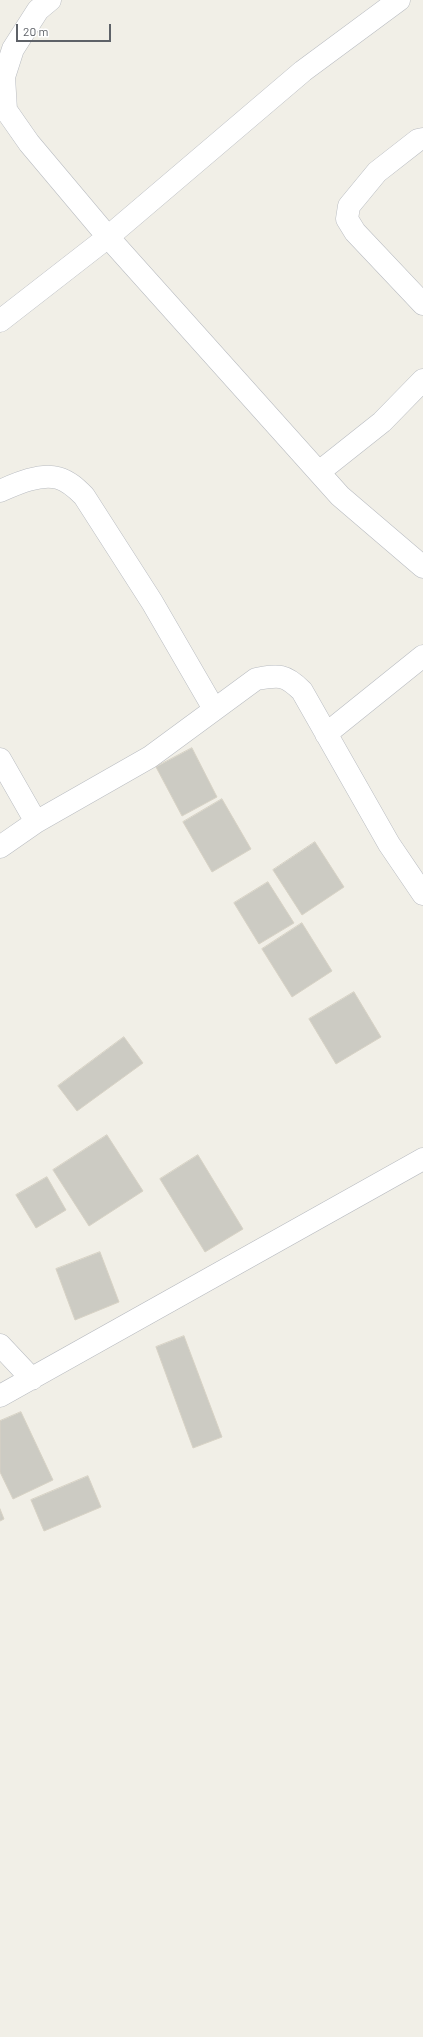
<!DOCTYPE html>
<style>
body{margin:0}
#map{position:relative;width:423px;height:2037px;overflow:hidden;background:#f1efe7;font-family:Barlow,sans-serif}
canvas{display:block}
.scale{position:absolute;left:16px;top:24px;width:95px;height:18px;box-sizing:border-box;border:2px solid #5e6268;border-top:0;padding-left:5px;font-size:12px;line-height:14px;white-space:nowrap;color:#5e6268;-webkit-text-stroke:3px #fff;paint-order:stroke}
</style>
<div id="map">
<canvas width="423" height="2037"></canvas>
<div class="scale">20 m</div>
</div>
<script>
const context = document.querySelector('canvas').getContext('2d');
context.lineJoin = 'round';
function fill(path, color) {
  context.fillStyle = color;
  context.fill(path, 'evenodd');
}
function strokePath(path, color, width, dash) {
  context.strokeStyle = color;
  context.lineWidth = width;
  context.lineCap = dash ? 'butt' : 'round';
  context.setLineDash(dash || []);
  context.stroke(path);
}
const building = new Path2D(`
 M192 748 217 797 182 816 156 767Z
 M222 799 251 849 212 872 183 822Z
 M315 842 344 887 302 915 273 870Z
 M268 882 294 923 259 944 234 903Z
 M302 923 332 971 292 997 262 949Z
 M354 992 381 1037 336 1064 309 1019Z
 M124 1037 143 1063 77 1111 58 1086Z
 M107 1135 143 1191 89 1226 53 1170Z
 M198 1155 243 1229 205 1252 160 1179Z
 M47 1177 66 1210 36 1228 16 1195Z
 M100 1252 119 1302 75 1320 56 1269Z
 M184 1336 222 1437 193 1448 156 1347Z
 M21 1412 53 1480 13 1499 0 1472V1421Z
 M88 1476 101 1507 44 1531 31 1500Z
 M0 1509 4 1519 0 1521Z`);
const street = new Path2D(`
 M50 0 38 10 13 49 4 77 6 110 29 143 108 237 340 496 423 567
 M423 139 418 140 377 172 349 206 347 219 355 232 423 304
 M0 321 108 237 303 71 399 0
 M319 472 382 422 423 380
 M0 491C16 484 40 473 58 478 69 481 77 489 84 496L152 602 214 709
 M326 734 423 656
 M0 759 36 822
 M0 847 36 822 150 757 256 679C279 675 285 674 302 691L389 844 423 894
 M0 1345 32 1379
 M0 1396 423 1159`);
fill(building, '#cccbc3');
strokePath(building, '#d7d2c5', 1);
strokePath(street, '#b9bcc1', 23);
strokePath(street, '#fff', 22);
</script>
